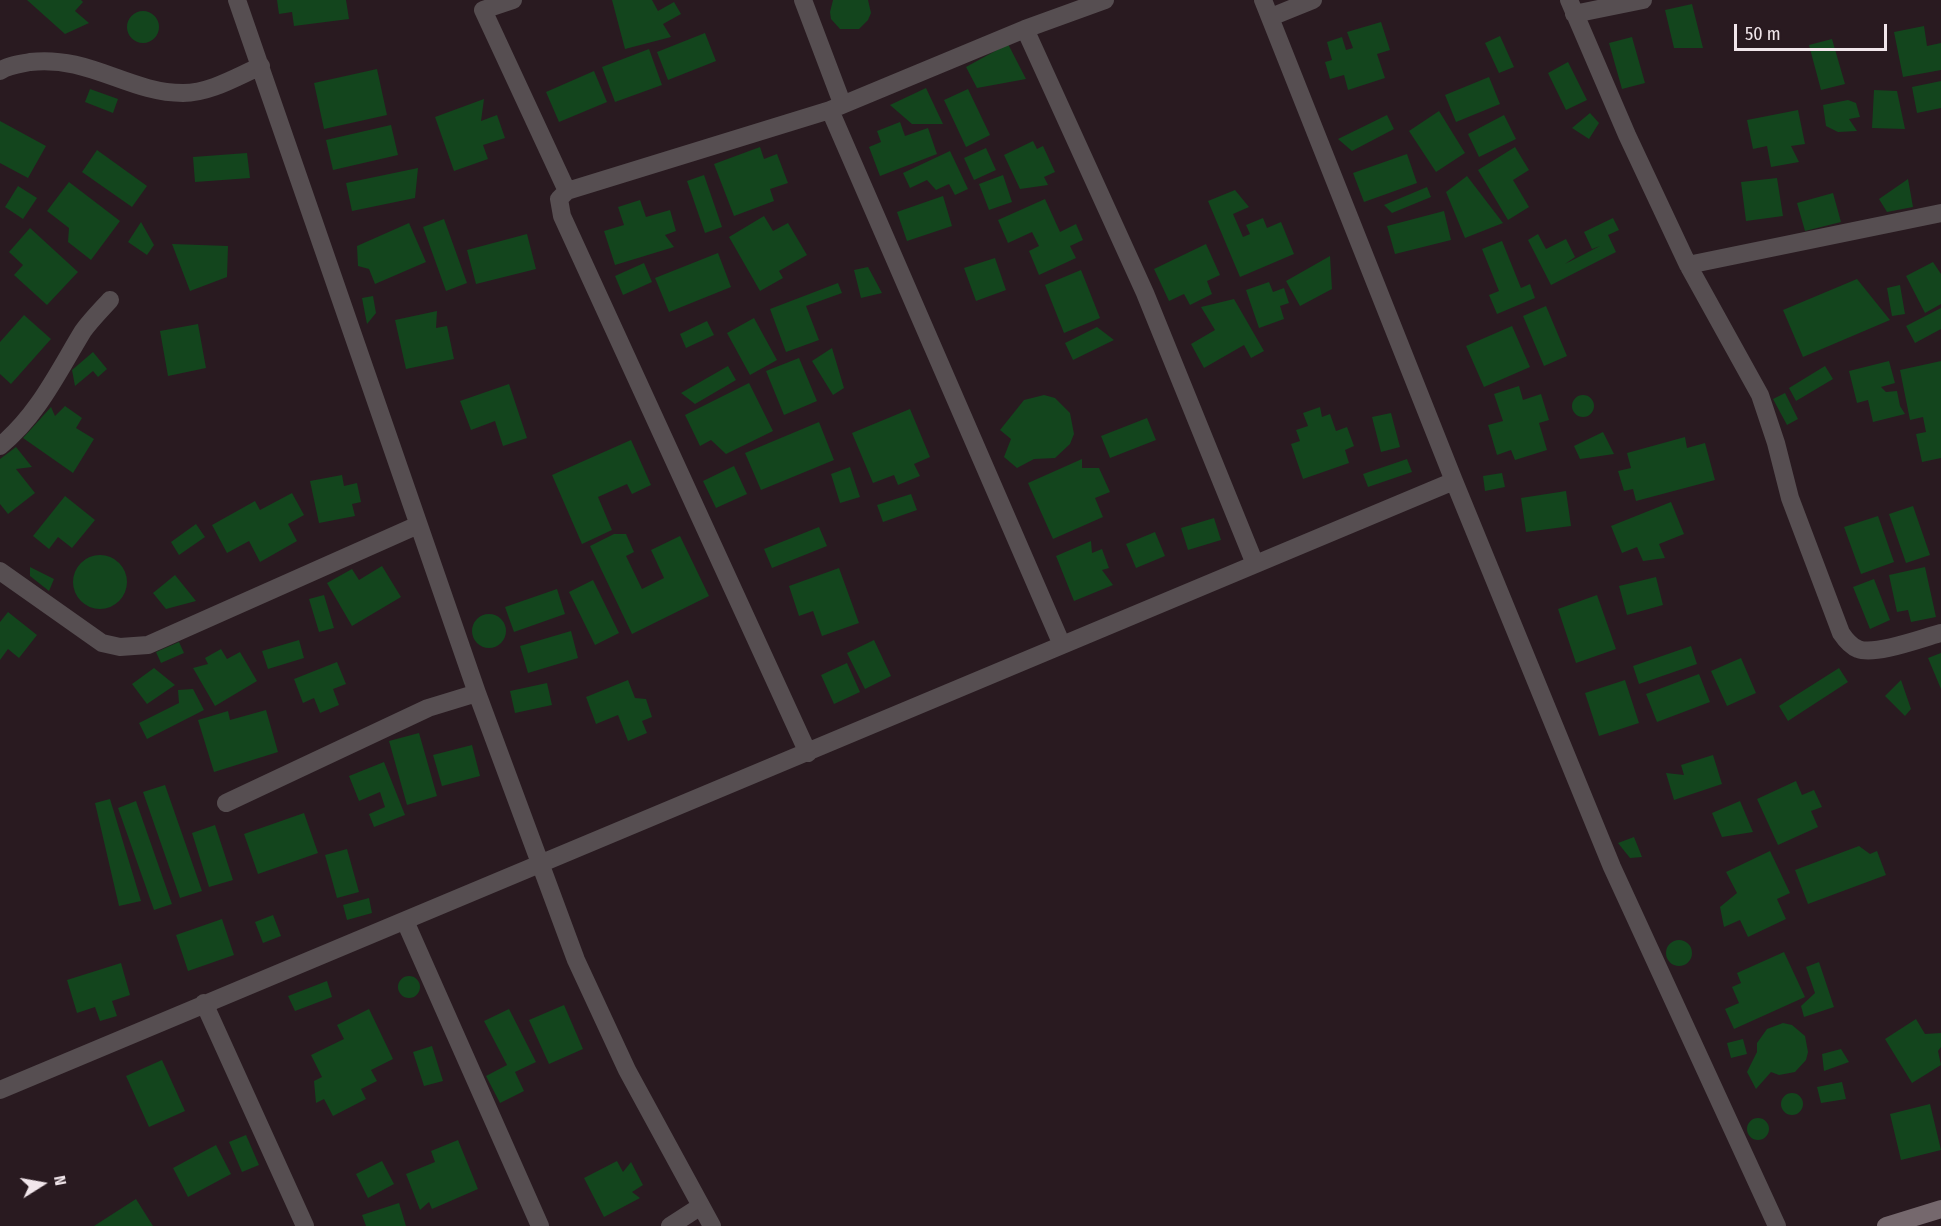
<!DOCTYPE html>
<style>
body{margin:0}
#map{position:relative;width:1941px;height:1226px;overflow:hidden;background:#291a20;font-family:"Fira Sans Condensed",sans-serif}
canvas{display:block}
.north{position:absolute;left:12px;top:1154px;width:60px;height:60px;-webkit-text-stroke:4px #291a20;paint-order:stroke;rotate:79deg;font-size:16px;font-weight:700;line-height:24px;text-align:center;color:#f1e6eb}
.north::after{content:'';display:block;margin:auto;width:21px;height:27px;background:#f1e6eb;clip-path:polygon(50% 0,100% 100%,50% 72%,0 100%)}
.scale{position:absolute;left:1734px;top:24px;width:153px;height:27px;box-sizing:border-box;border:3px solid #f1e6eb;border-top:0;padding-left:8px;font-size:18px;line-height:21px;white-space:nowrap;color:#f1e6eb;-webkit-text-stroke:4px #291a20;paint-order:stroke}
</style>
<div id="map">
<canvas width="1941" height="1226"></canvas>
<div class="north">N</div>
<div class="scale">50 m</div>
</div>
<script>
const context = document.querySelector('canvas').getContext('2d');
context.lineJoin = 'round';
function fill(path, color) {
  context.fillStyle = color;
  context.fill(path, 'evenodd');
}
function strokePath(path, color, width, dash) {
  context.strokeStyle = color;
  context.lineWidth = width;
  context.lineCap = dash ? 'butt' : 'round';
  context.setLineDash(dash || []);
  context.stroke(path);
}
const building = new Path2D(`
 M27 0H81L83 2 75 11 89 23 65 34Z
 M277 0H346L349 19 294 26 292 12 279 14Z
 M612 0H652L658 11 674 2 681 14 663 24 671 37 625 49Z
 M833 0H868L871 13 868 20 859 29H840L831 19 830 12Z
 M1692 4 1703 48H1674L1665 10Z
 M127 27a16 16 0 1 1 32 0a16 16 0 1 1-32 0Z
 M1381 22 1390 50 1377 54 1385 78 1348 90 1344 75 1330 79 1325 62 1332 60 1327 42 1342 37 1346 50 1353 48 1347 32Z
 M1924 26 1927 46 1941 43V70L1903 77 1894 32Z
 M705 33 716 61 668 80 657 52Z
 M1500 36 1514 67 1499 73 1485 43Z
 M1632 37 1645 83 1622 89 1609 43Z
 M1832 39 1845 84 1821 90 1809 45Z
 M1008 44 1026 79 977 88 966 67Z
 M649 49 662 85 615 102 602 67Z
 M1568 62 1587 100 1566 110 1548 73Z
 M377 69 387 115 324 129 314 83Z
 M594 71 607 102 559 122 546 92Z
 M1489 77 1500 104 1456 122 1445 95Z
 M1941 81V108L1917 113 1912 87Z
 M926 88 943 124H912L890 105Z
 M90 89 118 99 113 113 85 102Z
 M968 89 990 135 966 147 944 100Z
 M1874 90 1897 91 1905 129 1872 128Z
 M484 99 481 121 497 115 505 138 483 145 488 159 454 171 435 117Z
 M1848 100 1856 103 1860 117 1849 119 1857 131 1838 132 1826 126 1823 105Z
 M1798 110 1805 144 1791 146 1799 162 1771 167 1767 146 1753 149 1747 120Z
 M1439 111 1465 153 1436 172 1409 131Z
 M1590 113 1599 123 1589 139 1572 128Z
 M1387 115 1394 129 1352 151 1338 139Z
 M1504 115 1516 139 1479 157 1468 134Z
 M0 121 46 146 28 178 0 163Z
 M900 122 905 136 928 128 937 154 880 176 869 147 881 142 877 131Z
 M391 125 398 155 333 170 326 140Z
 M1033 141 1037 149 1043 146 1055 172 1044 177 1048 185 1020 189 1004 155Z
 M760 147 764 159 777 154 788 183 770 189 774 201 734 216 714 164Z
 M1515 147 1529 170 1513 180 1529 207 1508 220 1478 170Z
 M986 148 996 170 974 180 964 158Z
 M97 150 147 186 132 207 82 172Z
 M950 151 968 189 955 195 949 184 936 190 927 180 910 188 903 173Z
 M247 153 250 178 195 182 193 157Z
 M1407 154 1417 183 1364 202 1353 173Z
 M418 168 415 198 352 211 346 183Z
 M704 175 722 227 705 233 687 181Z
 M1003 175 1012 202 989 210 979 184Z
 M1467 176 1503 223 1465 238 1446 192Z
 M1777 178 1783 216 1746 221 1741 182Z
 M1908 179 1913 207 1887 212 1879 199Z
 M69 182 120 221 91 260 68 242 69 228 47 211Z
 M18 186 37 198 23 219 5 207Z
 M1427 187 1431 197 1392 213 1384 205Z
 M1235 190 1249 207 1233 214 1243 237 1250 234 1246 225 1263 218 1267 228 1281 222 1294 254 1240 277 1208 201Z
 M1833 193 1841 222 1805 231 1797 203Z
 M943 196 952 226 907 241 897 212Z
 M1045 199 1060 232 1076 224 1083 240 1070 246 1076 258 1039 275 1029 251 1039 246 1032 232 1008 243 998 220Z
 M640 200 646 217 670 210 676 231 665 235 674 247 615 265 604 231 624 225 618 207Z
 M1444 211 1451 240 1395 254 1387 226Z
 M764 216 773 231 788 223 807 255 779 271 783 278 760 291 729 237Z
 M1613 218 1619 230 1608 235 1616 252 1551 285 1528 240 1538 234 1546 249 1566 239 1575 257 1565 264 1600 246 1592 249 1584 232Z
 M444 219 467 283 446 291 423 227Z
 M141 222 154 245 147 255 128 242Z
 M409 223 426 262 375 284 369 269 358 266 357 246Z
 M30 228 78 272 47 305 14 275 23 265 9 252Z
 M527 234 536 269 476 284 467 250Z
 M1502 241 1521 288 1530 284 1535 298 1497 314 1489 295 1499 291 1482 249Z
 M172 244 228 246 227 277 190 291Z
 M1206 244 1220 275 1207 281 1212 294 1190 305 1184 294 1169 301 1154 269Z
 M718 253 731 287 669 312 655 278Z
 M1330 256 1332 289 1300 306 1286 281Z
 M995 258 1006 290 976 301 964 268Z
 M1933 262 1941 274V304L1925 313 1906 276Z
 M644 263 652 282 623 295 615 276Z
 M868 267 882 293 861 298 854 270Z
 M1081 270 1100 318 1064 333 1045 285Z
 M1857 279 1890 320 1803 357 1783 310Z
 M1269 282 1273 292 1284 288 1289 303 1280 306 1284 319 1259 328 1246 290Z
 M838 283 842 293 806 306 819 340 786 352 770 309Z
 M1900 285 1905 314 1892 316 1887 288Z
 M373 296 376 313 367 324 362 298Z
 M1234 299 1264 351 1251 358 1244 345 1204 368 1191 344 1215 330 1201 307Z
 M1546 306 1567 356 1544 366 1523 316Z
 M1941 308V329L1915 343 1906 326Z
 M437 311 436 328 447 326 454 359 406 369 395 320Z
 M24 315 51 339 11 384 0 374V342Z
 M754 318 777 360 750 375 727 333Z
 M707 321 714 335 686 348 680 334Z
 M198 324 206 368 168 376 160 331Z
 M1512 326 1530 367 1484 387 1466 346Z
 M1097 327 1114 340 1073 360 1065 343Z
 M832 348 844 388 833 395 812 361Z
 M93 352 107 369 98 377 93 371 75 386 72 370Z
 M799 358 817 401 784 415 766 371Z
 M1889 361 1895 383 1881 387 1886 392 1897 391 1900 406 1905 414 1873 422 1868 400 1857 403 1849 371Z
 M1941 361V458L1922 462 1916 434 1926 432 1923 417 1910 420 1900 370Z
 M728 366 736 380 695 404 681 393Z
 M1825 366 1833 379 1796 401 1789 388Z
 M749 383 773 431 726 454 711 440 700 446 685 415Z
 M509 384 527 438 503 446 495 421 471 430 460 401Z
 M1519 386 1523 400 1541 394 1549 420 1539 423 1547 450 1515 460 1511 450 1497 455 1488 425 1503 421 1494 394Z
 M1785 393 1798 419 1787 425 1773 399Z
 M1572 406a11 11 0 1 1 22 0a11 11 0 1 1-22 0Z
 M1044 395 1055 398 1070 413 1074 434 1070 444 1055 458 1034 459 1017 468 1004 457 1011 439 1000 430 1024 400Z
 M65 406 82 418 76 428 94 439 73 473 23 438 51 407 55 416Z
 M1320 407 1322 417 1330 414 1336 431 1347 427 1354 446 1345 450 1349 463 1303 479 1291 444 1300 441 1296 430 1308 426 1303 413Z
 M910 409 930 457 914 464 920 476 898 485 894 475 873 483 852 433Z
 M1391 413 1400 447 1381 452 1372 417Z
 M1147 418 1156 440 1110 458 1101 436Z
 M819 422 834 460 761 490 745 453Z
 M1603 432 1614 454 1580 459 1574 446Z
 M1685 437 1687 448 1705 443 1715 480 1636 501 1633 489 1624 491 1618 471 1631 468 1627 453Z
 M631 440 651 485 632 494 627 484 598 497 612 530 582 544 552 475Z
 M16 447 32 467 16 469 35 493 8 514 0 504V459Z
 M1082 459V468H1099L1110 492 1095 498 1103 517 1053 539 1028 483Z
 M1407 459 1412 472 1368 487 1363 474Z
 M734 466 747 494 716 508 703 481Z
 M850 467 860 497 840 503 831 474Z
 M1502 473 1505 487 1485 491 1483 476Z
 M342 475 344 486 357 483 361 502 352 504 355 516 319 523 310 481Z
 M1566 491 1571 526 1526 532 1521 498Z
 M292 493 304 515 288 524 297 541 260 562 249 541 227 553 212 525 255 501 260 510Z
 M911 494 917 510 883 522 877 505Z
 M65 496 95 520 72 548 58 537 49 549 33 536Z
 M1671 502 1684 534 1659 544 1665 558 1643 561 1637 547 1622 553 1611 526Z
 M1913 506 1930 555 1906 563 1889 514Z
 M1878 516 1894 562 1861 574 1844 527Z
 M1214 518 1221 540 1188 550 1181 528Z
 M196 524 205 537 179 555 171 542Z
 M819 527 827 546 772 568 764 549Z
 M1155 532 1165 556 1136 568 1126 544Z
 M614 534H626L634 552 626 556 642 589 664 578 651 550 680 536 709 596 632 634 590 546Z
 M1091 541 1092 553 1102 549 1109 568 1102 570 1113 585 1074 601 1056 556Z
 M73 582a27 27 0 1 1 54 0a27 27 0 1 1-54 0Z
 M382 566 401 597 352 626 327 583 352 569 359 580Z
 M30 567 54 579 49 591 30 576Z
 M1925 567 1936 617 1911 622 1908 610 1897 612 1889 575Z
 M839 568 859 623 822 636 813 611 799 616 789 586Z
 M175 575 196 601 166 609 153 593Z
 M1656 577 1663 605 1627 615 1619 586Z
 M1874 579 1890 620 1870 629 1853 587Z
 M593 580 619 633 595 645 569 592Z
 M557 589 565 614 514 632 505 607Z
 M324 595 334 628 319 632 309 599Z
 M1597 595 1616 649 1576 663 1558 609Z
 M8 612 37 635 19 658 8 649 0 660V622Z
 M472 631a17 17 0 1 1 34 0a17 17 0 1 1-34 0Z
 M571 631 578 658 528 673 520 646Z
 M299 640 304 658 268 669 262 651Z
 M874 640 891 676 865 689 847 653Z
 M179 642 184 653 161 663 156 652Z
 M1691 646 1697 664 1639 684 1633 666Z
 M221 649 227 659 240 652 257 681 215 706 193 668 208 664 205 658Z
 M1941 653V689L1928 658Z
 M1741 658 1756 693 1727 706 1711 671Z
 M337 662 346 684 333 689 339 705 320 713 314 698 303 703 294 679Z
 M847 663 860 692 834 704 821 675Z
 M154 668 175 685 147 704 132 684Z
 M1839 668 1848 682 1788 721 1779 706Z
 M1699 674 1710 702 1657 722 1646 694Z
 M628 680 635 698 646 699 652 717 642 721 647 733 628 741 618 715 596 724 586 697Z
 M1625 680 1639 723 1599 736 1585 693Z
 M1901 680 1911 709 1905 716 1885 696Z
 M547 683 552 705 515 713 510 691Z
 M193 689 204 710 147 739 139 723 179 703 178 690Z
 M266 710 278 752 214 772 198 720 228 711 230 720Z
 M419 733 437 796 407 805 389 741Z
 M472 745 480 776 442 786 433 755Z
 M1713 755 1722 784 1674 800 1666 773 1684 775 1681 765Z
 M384 762 405 815 374 827 369 814 385 807 380 792 359 801 349 776Z
 M1796 781 1802 795 1814 790 1822 807 1811 811 1818 827 1778 845 1757 799Z
 M165 785 202 891 180 898 143 792Z
 M110 799 141 901 119 906 95 803Z
 M136 801 172 904 154 910 118 808Z
 M1740 801 1753 832 1722 837 1712 813Z
 M304 813 318 853 258 874 244 834Z
 M215 825 233 880 209 887 192 833Z
 M1634 837 1642 857 1630 858 1618 843Z
 M1859 846 1870 854 1877 851 1886 875 1808 904 1795 870Z
 M347 849 359 892 337 898 325 855Z
 M1770 851 1790 893 1777 899 1786 919 1748 937 1740 920 1724 927 1720 907 1737 893 1726 872Z
 M369 898 372 913 347 920 343 905Z
 M273 915 281 936 263 943 255 922Z
 M222 919 234 955 188 971 176 935Z
 M1666 953a13 13 0 1 1 26 0a13 13 0 1 1-26 0Z
 M1784 952 1805 997 1734 1029 1725 1009 1739 1003 1732 987 1741 983 1737 973Z
 M1819 962 1834 1007 1804 1017 1801 1006 1815 993 1806 967Z
 M121 963 130 995 112 1001 117 1016 100 1021 95 1007 77 1013 67 980Z
 M398 987a11 11 0 1 1 22 0a11 11 0 1 1-22 0Z
 M327 981 332 997 295 1011 288 996Z
 M564 1005 583 1049 549 1064 529 1020Z
 M369 1009 393 1059 371 1070 377 1081 361 1089 366 1099 333 1116 324 1099 316 1103 314 1081 322 1077 311 1055 344 1039 337 1025Z
 M509 1009 536 1062 515 1072 524 1091 500 1103 486 1076 507 1065 484 1021Z
 M1916 1019 1925 1034 1941 1033V1047L1938 1051 1941 1065 1912 1083 1885 1039Z
 M1783 1023 1792 1025 1805 1036 1808 1052 1806 1060 1795 1072 1779 1075 1771 1072 1756 1089 1747 1072 1757 1052V1043L1767 1029Z
 M1743 1039 1747 1054 1731 1058 1727 1043Z
 M432 1046 443 1081 424 1086 413 1052Z
 M1841 1049 1849 1062 1824 1071 1822 1054Z
 M162 1060 185 1111 149 1127 126 1076Z
 M1842 1082 1846 1099 1821 1103 1817 1087Z
 M1781 1104a11 11 0 1 1 22 0a11 11 0 1 1-22 0Z
 M1930 1104 1941 1150 1901 1160 1890 1114Z
 M1747 1129a11 11 0 1 1 22 0a11 11 0 1 1-22 0Z
 M246 1135 259 1165 242 1172 229 1142Z
 M458 1140 478 1189 432 1209 429 1202 420 1210 406 1174 435 1162 431 1151Z
 M216 1145 231 1174 188 1197 173 1168Z
 M382 1161 394 1184 368 1198 356 1174Z
 M617 1161 623 1172 631 1162 643 1185 632 1192 640 1198 604 1217 584 1178Z
 M136 1199 153 1226H94Z
 M399 1203 406 1226H366L362 1215Z`);
const street = new Path2D(`
 M237 0 477 693 576 960 627 1070 712 1226
 M513 0 483 10 567 191
 M803 0 842 103
 M1263 0 1454 481 1612 867 1777 1226
 M1569 0 1627 135 1688 265 1760 395 1776 443 1790 498 1841 633C1845 639 1850 646 1858 649 1875 656 1922 638 1941 633
 M1574 14 1643 0
 M1271 17 1313 0
 M1025 29 1145 293 1255 564
 M0 71C8 65 20 64 30 62 89 55 129 93 183 93 210 93 236 77 261 66
 M830 110 1062 645
 M1688 265 1941 213
 M0 446C38 415 58 372 83 331 91 320 101 310 110 300
 M0 571 102 643 120 647 148 645 418 525
 M808 753 562 216 559 199 567 191 830 110 1025 29 1105 0
 M226 803 428 708 477 693
 M405 921 540 1226
 M204 1003 305 1226
 M0 1090 1454 481
 M670 1226 701 1206`);
const secondary = new Path2D(`
 M1886 1226 1941 1209`);
fill(building, '#13451d');
strokePath(street, '#564e51', 18);
strokePath(secondary, '#75686d', 18);
</script>
